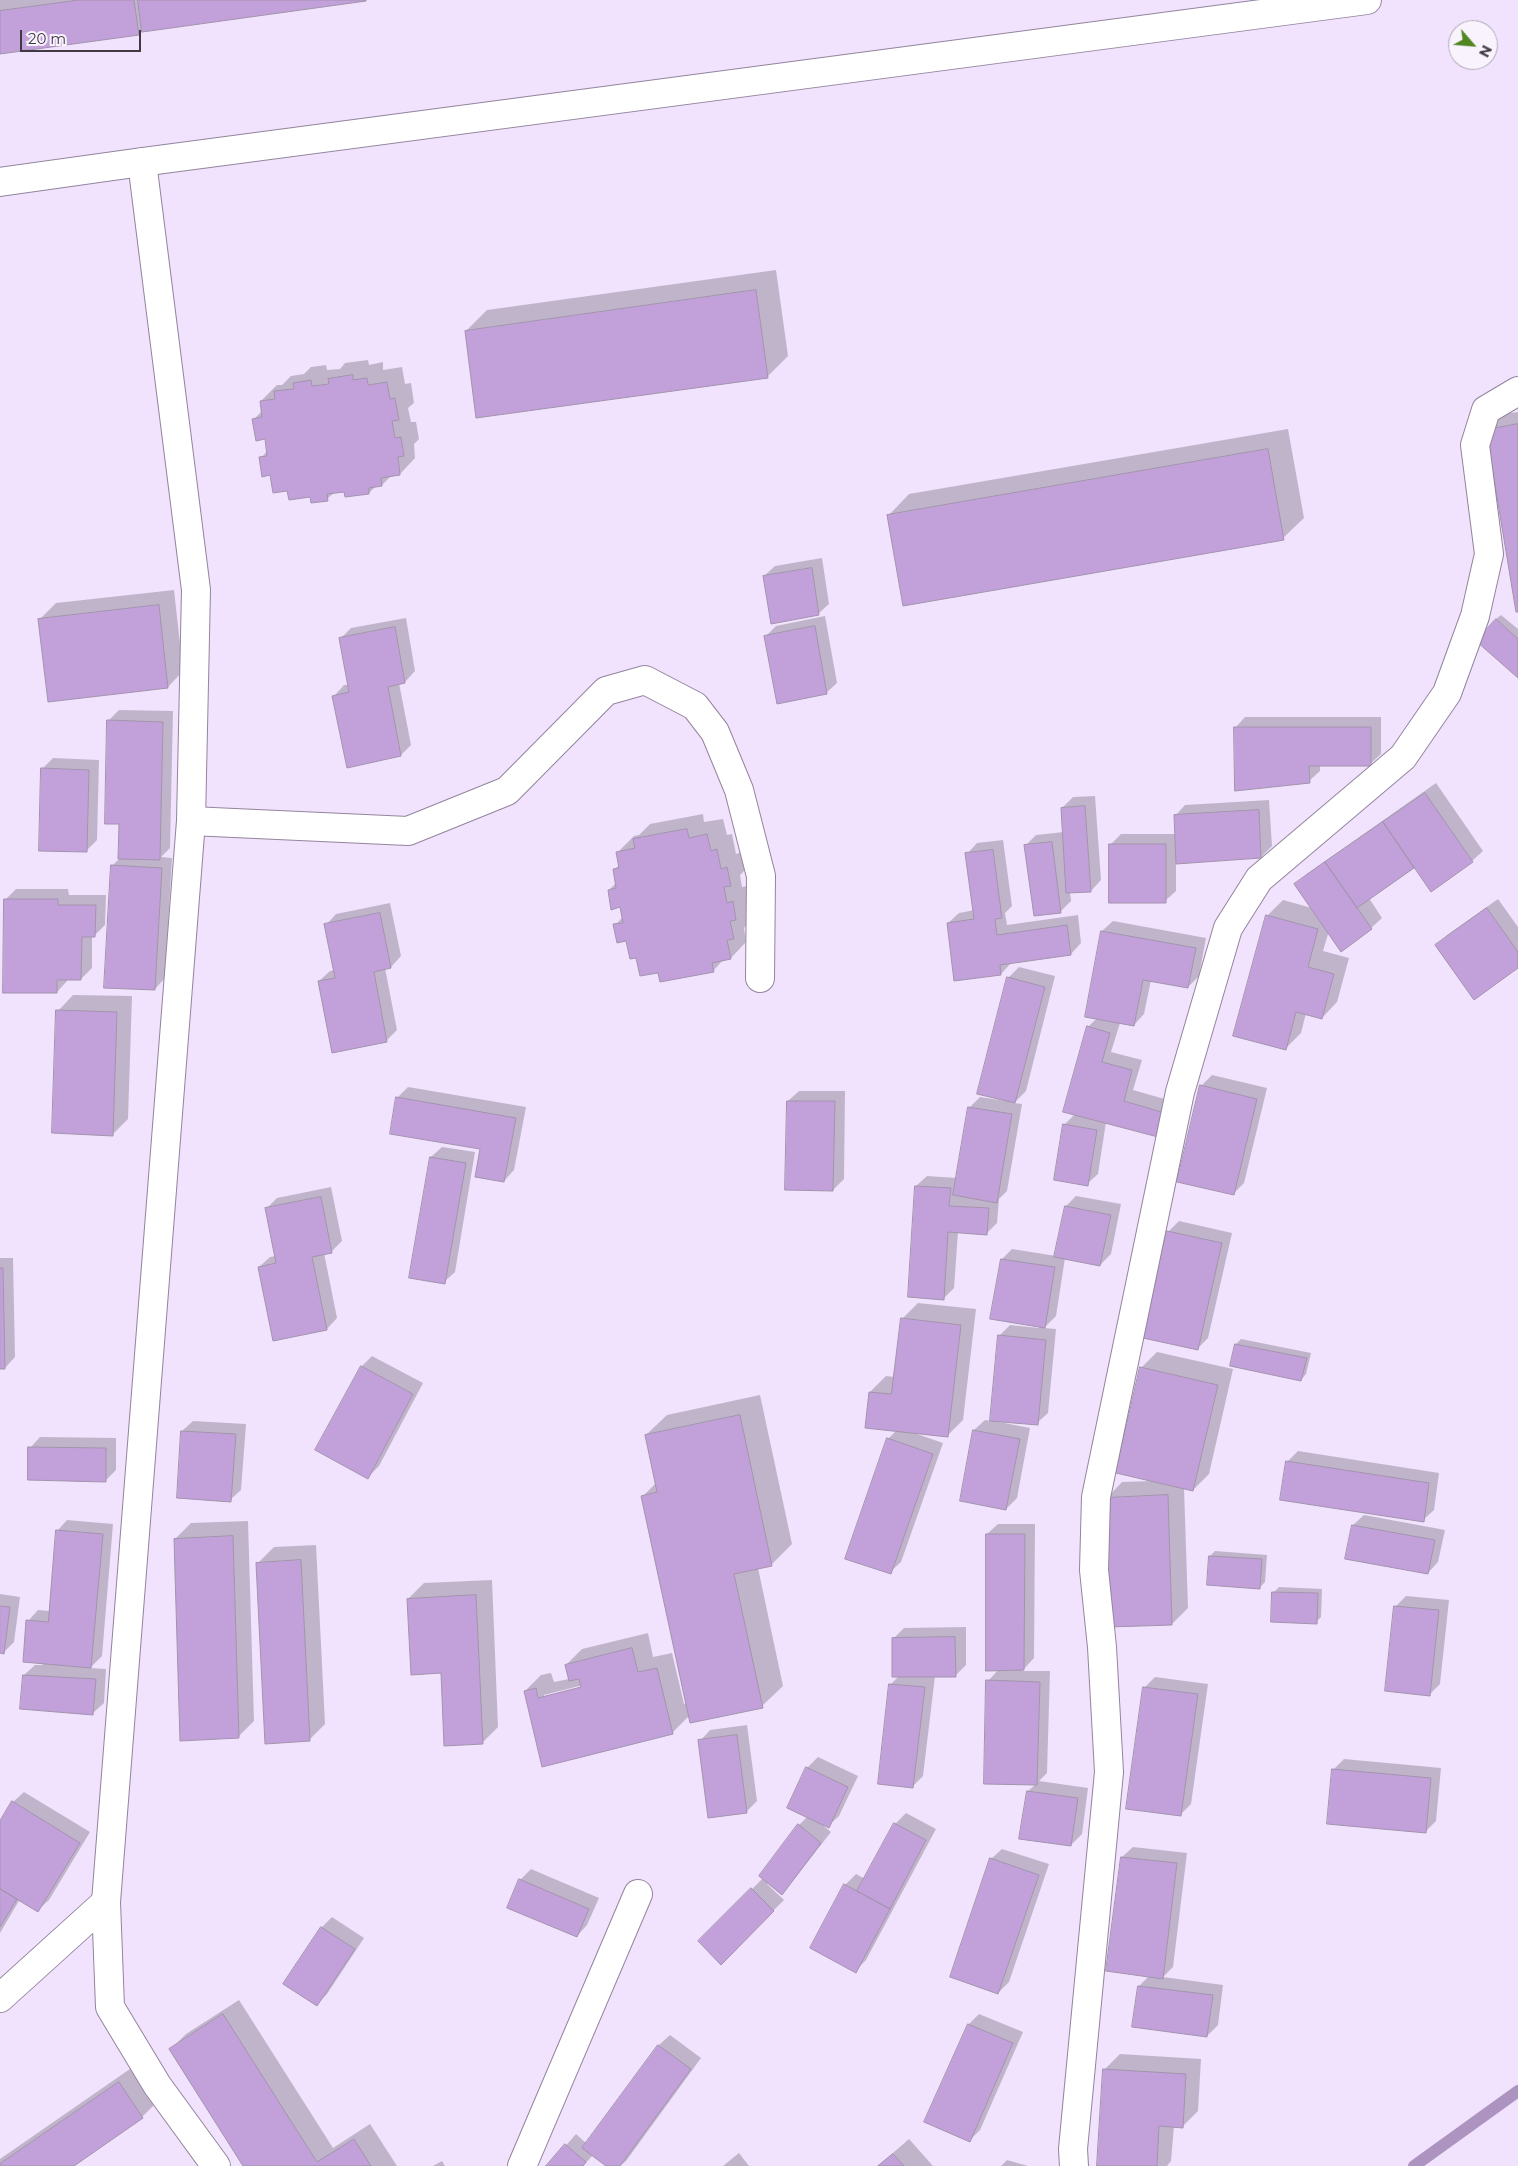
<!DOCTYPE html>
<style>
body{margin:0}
#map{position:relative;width:1518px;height:2166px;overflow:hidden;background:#f1e2fd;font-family:Montserrat,sans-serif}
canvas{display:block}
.north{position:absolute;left:1448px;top:20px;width:50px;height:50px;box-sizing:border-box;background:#f9f3fe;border:1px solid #afa9b4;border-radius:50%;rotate:117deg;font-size:14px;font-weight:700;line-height:20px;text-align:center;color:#403944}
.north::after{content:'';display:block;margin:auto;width:18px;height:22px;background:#508720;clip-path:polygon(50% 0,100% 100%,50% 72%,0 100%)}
.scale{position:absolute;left:20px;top:30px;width:121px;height:22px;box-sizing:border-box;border:2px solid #403944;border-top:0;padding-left:6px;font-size:15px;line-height:18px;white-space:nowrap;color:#403944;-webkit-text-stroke:4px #f9f3fe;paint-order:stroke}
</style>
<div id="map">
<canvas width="1518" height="2166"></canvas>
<div class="north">N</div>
<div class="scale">20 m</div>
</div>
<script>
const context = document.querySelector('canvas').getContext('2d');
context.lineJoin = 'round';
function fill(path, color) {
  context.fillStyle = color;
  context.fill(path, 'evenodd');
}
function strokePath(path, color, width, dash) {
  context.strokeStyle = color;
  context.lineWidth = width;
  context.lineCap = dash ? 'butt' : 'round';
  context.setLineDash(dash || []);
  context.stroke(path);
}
const shadow = new Path2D(`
 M0 0H364L143 29 138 34 0 53Z
 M776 270 788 356 767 377 466 331 487 310Z
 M368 360 369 365 383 362V370L402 367 405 384 411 383 414 403 408 408 411 422H416L419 439 414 444 415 458 400 474 392 475 382 485 376 486 369 493 345 490 335 492 327 499 288 490 271 474 261 458 268 450 267 438 254 419 263 410 261 401 277 385H282L291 376 304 374 311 367 326 365 327 370 340 369 345 363Z
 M1518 412V611L1487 430 1503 414Z
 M1288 429 1304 518 1283 538 889 515 909 494Z
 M822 558 829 604 818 614 764 576 775 566Z
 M174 590 183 671 168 687 40 619 56 603Z
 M1501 615 1518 629V676L1496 619Z
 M825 616 837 683 826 693 766 636 776 626Z
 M406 618 415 671 405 682 399 683 411 745 401 755 334 696 344 685H349L340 639 351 628Z
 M119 710 173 711 170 848 161 857 172 858 165 978 155 989 112 866 119 859 121 823 108 721Z
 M1245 717H1381V754L1370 764H1320V771L1309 781 1235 728Z
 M53 758 99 760 97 840 86 851 42 769Z
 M1436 783 1483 851 1472 861 1414 866 1369 898 1382 918 1371 928 1329 931 1323 951 1349 958 1337 1002 1322 1018 1306 1013 1301 1033 1285 1049 1267 916 1283 900 1312 908 1296 884 1307 874Z
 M1095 796 1101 880 1091 891 1070 892 1071 901 1060 912 1025 846 1036 835 1064 832 1062 808 1073 797Z
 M1269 800 1272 846 1261 857 1176 863V891L1165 901 1110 845 1121 834H1176L1175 816 1185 805Z
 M703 814 704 822 723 819 727 835 732 834 736 854 742 852 746 869 740 875 742 887 748 886 751 903 746 908 749 922 744 928 746 942 731 958 724 959 713 971 659 972 637 957 615 925 623 917 621 906 609 890 616 883 614 870 620 864 618 852 634 836 639 835 650 824Z
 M1003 840 1012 906 1005 913 1007 925 1078 915 1081 943 1071 954 1011 963 1001 974 948 923 959 913 975 910 967 854 977 843Z
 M16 889H68L69 895H106L105 925 95 935H92V968L81 979H67V981L57 992 5 900Z
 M1498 899 1518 927V966L1437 946 1447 935Z
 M390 903 401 956 391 967 385 968 397 1030 386 1041 319 981 330 971 335 970 326 925 336 914Z
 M1113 921 1206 938 1199 976 1188 987 1151 980 1144 1014 1134 1025 1120 1023 1111 1052 1142 1060 1133 1090 1175 1102 1168 1125 1106 1122 1098 1174 1087 1184 1064 1125 1075 1114 1088 1027 1097 1018 1102 931Z
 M1019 967 1055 976 1026 1091 1014 1103 1022 1104 1007 1191 999 1199 997 1223 987 1233 958 1232 954 1288 944 1298 916 1186 927 1176 957 1178 969 1108 980 1097 1006 1101 1008 978Z
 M73 995 132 996 128 1119 112 1135 58 1011Z
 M1212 1075 1267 1088 1244 1183 1233 1194 1201 1086Z
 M408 1087 526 1107 514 1170 504 1181 482 1148 397 1098Z
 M799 1091H845L844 1179 833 1190 788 1101Z
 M442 1147 475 1152 455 1272 444 1282 411 1277 431 1157Z
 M331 1187 342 1241 331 1252 324 1253 337 1318 327 1329 259 1267 270 1257 276 1256 266 1209 277 1198Z
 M1076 1196 1121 1204 1111 1254 1100 1265 1065 1258 1056 1316 1044 1328 1056 1329 1048 1413 1037 1423 994 1420V1421L1030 1428 1017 1498 1006 1509 974 1430 985 1420 991 1421 999 1336 1010 1325 1039 1328V1326L1002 1259 1012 1249 1056 1256 1066 1206Z
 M1179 1221 1232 1233 1208 1338 1198 1348 1168 1232Z
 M0 1258H13L15 1357 5 1368H0Z
 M918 1303 976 1309 963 1420 947 1436 914 1433 943 1443 901 1562 890 1572 847 1558 889 1438 897 1430 870 1392 886 1376 895 1377 902 1319Z
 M1241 1339 1311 1353 1306 1374 1301 1380 1236 1344Z
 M1157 1352 1233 1369 1209 1474 1193 1490 1184 1488 1188 1608 1172 1624 1107 1498 1122 1482 1152 1481 1141 1368Z
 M372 1356 423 1383 379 1466 368 1477 317 1450 362 1366Z
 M760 1395 792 1544 771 1565 758 1568 783 1686 762 1706 689 1716 672 1733 543 1766 525 1691 541 1675 551 1673 554 1682 569 1679 566 1665 582 1649 648 1633 653 1657 672 1653 684 1704 687 1703 643 1496 656 1483 646 1435 667 1415ZM587 1684V1686L544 1697V1695Z
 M193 1421 246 1424 241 1490 230 1500 182 1431Z
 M40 1437 116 1438V1470L106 1480 30 1448Z
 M1298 1451 1439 1473 1434 1510 1423 1520 1287 1462Z
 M1364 1515 1445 1530 1438 1562 1428 1573 1353 1525Z
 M67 1520 113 1524 102 1656 90 1668 106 1669 104 1703 93 1713 24 1675 35 1665H43L28 1621 38 1610 50 1611 57 1531Z
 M248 1521 254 1721 238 1737 175 1539 191 1523Z
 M998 1524H1035L1034 1658 1022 1671H1050L1047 1773 1039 1781 1088 1788 1082 1834 1071 1845 1028 1791 1036 1784 988 1681 999 1669 987 1534Z
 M316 1545 325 1724 309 1740 258 1563 274 1547Z
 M1215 1551 1267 1555 1265 1582 1260 1587 1210 1556Z
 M492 1580 498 1727 482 1743 408 1599 424 1583Z
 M1279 1587 1322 1589 1321 1617 1316 1622 1274 1592Z
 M0 1594 20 1597 14 1642 4 1652H0Z
 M1406 1596 1449 1600 1440 1684 1430 1694 1395 1607Z
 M966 1627V1665L955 1676H935L923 1776 912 1787 891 1684 899 1676 894 1638 904 1628Z
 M1155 1677 1208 1684 1191 1804 1181 1814 1144 1688Z
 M747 1725 757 1801 746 1812 700 1741 710 1730Z
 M818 1757 858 1776 839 1816 828 1826 821 1824 831 1832 792 1882 782 1893 769 1883 767 1884 784 1900 721 1963 700 1942 763 1878 799 1825 808 1816 807 1768Z
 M1344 1759 1441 1768 1436 1821 1426 1831 1333 1770Z
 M24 1792 90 1832 49 1900 38 1910 20 1899 0 1933V1824L13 1802Z
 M906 1813 936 1829 866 1960 855 1971 845 1885 856 1874 865 1879 895 1824Z
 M1133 1847 1187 1853 1173 1967 1163 1977 1223 1985 1218 2025 1207 2036 1139 1986 1149 1976 1122 1857Z
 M1002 1849 1049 1864 1009 1982 998 1993 991 1859Z
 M531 1869 599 1898 587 1925 577 1936 520 1880Z
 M332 1917 364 1938 327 1994 316 2005 284 1983 322 1927Z
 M239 2000 333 2148 370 2124 397 2166H245L171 2049 186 2034Z
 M979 2014 1023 2032 980 2130 970 2140 969 2024Z
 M670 2035 701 2058 626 2161 620 2166H608L593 2155 583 2166H548L576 2134 587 2144 659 2045Z
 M1120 2054 1201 2059 1198 2111 1182 2127 1174 2126 1171 2161 1167 2166H1098L1104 2070Z
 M140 2062 163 2096 142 2117 72 2166H0V2159Z
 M909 2139 933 2166H878Z
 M739 2153 749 2166H723Z
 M1007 2160 1028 2166H1001Z
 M442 2161 445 2166H433Z`);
const stream = new Path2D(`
 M1414 2166 1518 2091`);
const building = new Path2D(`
 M79 0H134L139 35 0 54V11Z
 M138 0H366V1L142 32Z
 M756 290 768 378 476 418 465 331Z
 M353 375V380L367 378 368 385 387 382 390 399 395 398 399 420 392 421 395 438 401 437 404 456 398 457 400 475 381 478 382 486 369 488V494L345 497 344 492 327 494 328 501 311 503 310 497 289 500 287 491 273 493 270 475 262 477 259 457 267 456 265 439 256 441 252 419 262 417 260 401 275 399 274 391 294 389 293 383 311 380 312 386 329 384 328 379Z
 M1518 424V612H1516L1486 430Z
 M1268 449 1284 540 903 606 887 515Z
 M812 568 819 615 771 624 763 576Z
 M159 605 168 688 48 702 38 619Z
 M1496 619 1518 639V678L1476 641Z
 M815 626 827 694 777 704 764 636Z
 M395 627 405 683 388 687 401 756 347 768 332 696 349 692 339 638Z
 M107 720 163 722 160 860 118 859 119 824H105Z
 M1234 727H1371V766H1309L1310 783 1235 791Z
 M41 768 89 770 87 852 39 851Z
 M1425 793 1473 862 1431 892 1383 822Z
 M1085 806 1091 892 1066 893 1061 808Z
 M1259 810 1261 858 1176 864 1174 815Z
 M1383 822 1414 868 1357 908 1325 862Z
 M687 829 689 838 707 834 711 851 717 849 721 869 727 867 731 886 724 887 727 903 733 901 736 920 730 921 734 939 727 940 731 959 712 963 714 972 660 982 658 973 640 976 636 958 630 959 626 941 617 943 613 924 623 923 620 907 611 910 608 890 616 888 613 869 619 868 616 852 635 848 633 839Z
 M1052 842 1061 913 1034 916 1024 845Z
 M1109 844H1166V903H1109Z
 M993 850 1002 918 995 919 997 935 1067 925 1071 955 1000 965 1001 975 954 981 947 923 974 919 965 853Z
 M1325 862 1372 929 1341 952 1294 884Z
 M111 865 162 868 155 990 104 988Z
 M4 899H58V905H96L95 937H82L81 980H57V993H3Z
 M1487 908 1518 952V968L1474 1000 1435 945Z
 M380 913 391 968 374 972 387 1042 332 1053 318 981 335 978 324 924Z
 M1266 915 1318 929 1308 967 1334 974 1322 1019 1296 1012 1286 1050 1233 1036Z
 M1101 931 1196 948 1188 988 1143 980 1134 1026 1085 1017Z
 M1007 977 1045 987 1015 1103 977 1094Z
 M56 1010 117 1012 113 1136 52 1133Z
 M1087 1026 1110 1033 1102 1062 1132 1070 1124 1101 1165 1113 1158 1137 1063 1112Z
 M1200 1085 1257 1099 1234 1195 1177 1182Z
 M396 1097 516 1118 504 1182 475 1177 480 1149 390 1134Z
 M787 1101H835L833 1191 785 1190Z
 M968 1107 1012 1114 997 1203 953 1195Z
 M1063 1124 1097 1130 1088 1186 1054 1180Z
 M430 1157 466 1163 445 1284 409 1278Z
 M915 1186 951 1188 949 1206 989 1208 987 1235 948 1232 944 1300 908 1297Z
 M321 1197 332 1253 312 1257 327 1330 273 1341 258 1267 276 1263 265 1208Z
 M1065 1206 1111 1215 1100 1266 1054 1257Z
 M1167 1231 1222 1243 1198 1350 1143 1338Z
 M1001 1259 1055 1267 1045 1328 990 1319Z
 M0 1268H3L5 1369H0Z
 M901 1318 961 1325 948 1437 865 1428 869 1392 891 1394Z
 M998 1335 1046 1340 1038 1425 990 1421Z
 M1235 1344 1307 1358 1301 1381 1230 1366Z
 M361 1366 413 1394 368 1479 315 1450Z
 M1140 1367 1218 1385 1193 1491 1116 1473Z
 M740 1415 772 1566 734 1574 763 1708 690 1723 641 1496 657 1492 645 1435Z
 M973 1430 1020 1439 1006 1510 960 1501Z
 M181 1431 236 1434 231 1502 177 1498Z
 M887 1438 933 1454 891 1574 845 1559Z
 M28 1447 106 1448V1482L28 1480Z
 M1286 1461 1429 1483 1424 1522 1280 1500Z
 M1168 1495 1172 1625 1109 1627 1105 1498Z
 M1352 1525 1435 1540 1428 1574 1345 1559Z
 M56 1530 103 1534 91 1668 23 1662 26 1620 48 1622Z
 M986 1534H1025L1024 1670 986 1671Z
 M233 1536 239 1738 180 1741 174 1539Z
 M1209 1556 1262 1559 1260 1589 1207 1585Z
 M301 1560 310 1741 265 1744 256 1563Z
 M1272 1592 1318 1593 1317 1624 1271 1622Z
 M476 1595 483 1744 444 1746 441 1673 411 1675 407 1599Z
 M0 1606 10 1607 4 1654 0 1653Z
 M1394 1606 1439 1610 1430 1696 1385 1691Z
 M955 1637 956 1677H892V1638Z
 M632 1648 638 1672 657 1668 673 1734 542 1767 524 1691 536 1688 538 1698 581 1687 579 1679 569 1681 565 1665Z
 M23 1675 96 1679 93 1715 20 1709Z
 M986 1680 1040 1682 1037 1785 984 1784Z
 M889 1684 925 1687 913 1788 878 1784Z
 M1143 1687 1198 1694 1181 1816 1126 1809Z
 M737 1735 747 1813 708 1818 698 1740Z
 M806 1767 848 1787 829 1828 787 1808Z
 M1332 1769 1431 1778 1426 1833 1327 1824Z
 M1027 1791 1078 1798 1071 1846 1019 1839Z
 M12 1801 80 1843 38 1912 0 1889V1821Z
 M894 1823 926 1840 890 1909 857 1891Z
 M798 1824 821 1843 782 1895 759 1876Z
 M1121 1857 1177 1863 1163 1979 1106 1971Z
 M990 1858 1039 1875 998 1994 950 1977Z
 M519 1879 589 1909 577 1937 507 1908Z
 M844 1884 890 1909 856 1973 810 1948Z
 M751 1888 774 1911 721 1965 698 1941Z
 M0 1889 17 1899 0 1927Z
 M321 1927 355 1949 317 2006 283 1984Z
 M1138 1986 1213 1995 1207 2037 1132 2027Z
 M223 2014 317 2162 354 2139 371 2166H243L169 2049Z
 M968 2024 1013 2043 970 2142 924 2122Z
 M658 2045 691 2069 620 2166H606L582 2148Z
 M1103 2069 1186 2074 1183 2128 1159 2126 1157 2166H1097Z
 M119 2082 143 2118 74 2166H0V2164Z
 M565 2144 586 2162 583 2166H546Z
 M893 2154 904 2166H878Z`);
const minor = new Path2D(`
 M191 821 408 831 507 791 606 691 645 680 695 706 715 732 739 790 761 876 760 978
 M0 1998 106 1902
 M522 2166 638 1894
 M1074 2166 1073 2149 1109 1772 1102 1647 1094 1570 1096 1497 1180 1092 1228 928 1259 879 1403 757 1447 693 1475 616 1489 554 1475 445 1486 410 1518 391`);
const tertiary = new Path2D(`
 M142 162 196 590 191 821 106 1902 110 2007 157 2085 216 2166
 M0 182 142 162 1367 0`);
fill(shadow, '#0003');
strokePath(stream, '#ad93c0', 12);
fill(building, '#c2a1da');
strokePath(building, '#a293ad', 1);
strokePath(minor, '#93859d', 30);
strokePath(tertiary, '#93859d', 30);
strokePath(minor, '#fff', 28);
strokePath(tertiary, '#fff', 28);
</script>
